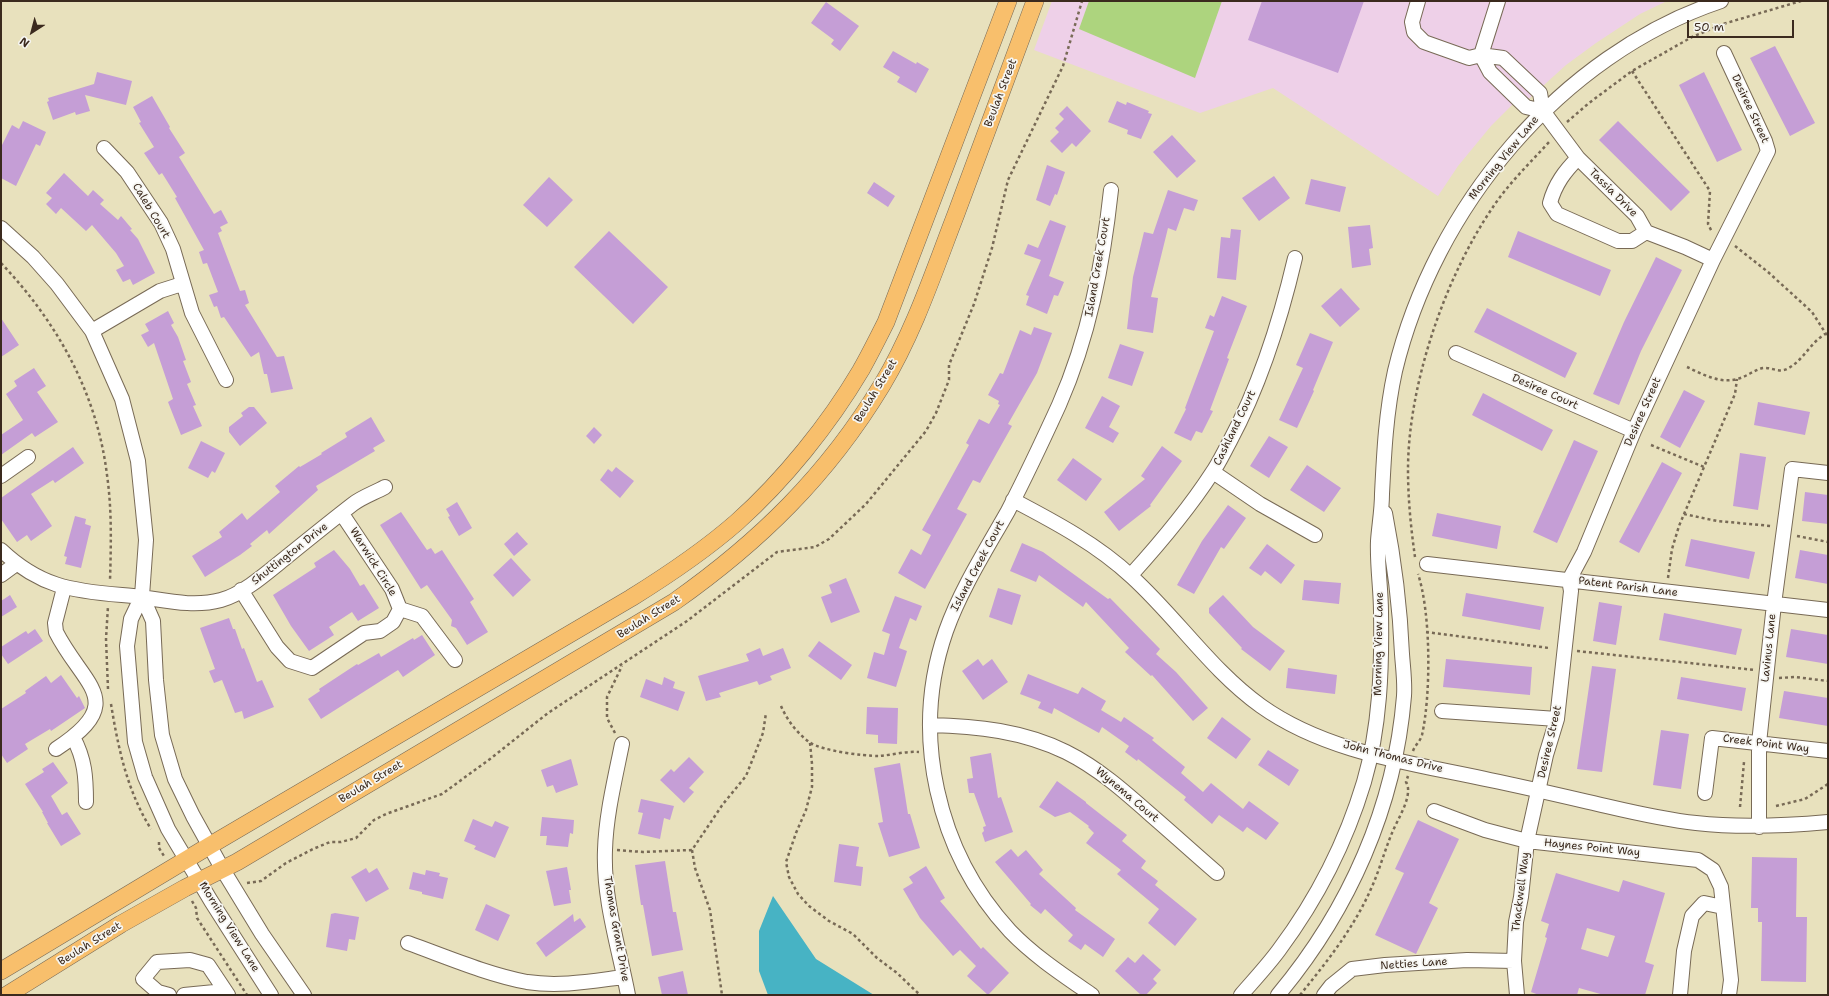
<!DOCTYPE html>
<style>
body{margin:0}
#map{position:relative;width:1829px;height:996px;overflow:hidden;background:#e8e1bd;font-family:"Shantell Sans",sans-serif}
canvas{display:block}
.frame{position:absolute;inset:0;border:2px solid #3b2a1e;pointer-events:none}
.north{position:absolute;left:12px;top:12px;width:40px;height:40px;-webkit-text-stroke:3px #f6f6f2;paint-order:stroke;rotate:216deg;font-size:11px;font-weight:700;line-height:16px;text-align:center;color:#3b2a1e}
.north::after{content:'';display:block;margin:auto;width:14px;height:18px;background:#3b2a1e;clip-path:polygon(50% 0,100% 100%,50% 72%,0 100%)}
.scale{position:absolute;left:1687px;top:20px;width:107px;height:18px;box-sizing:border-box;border:2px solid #3b2a1e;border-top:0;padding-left:5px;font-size:12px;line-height:14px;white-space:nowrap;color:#3b2a1e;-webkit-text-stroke:3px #f6f6f2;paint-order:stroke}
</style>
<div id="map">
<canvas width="1829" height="996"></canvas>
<div class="frame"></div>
<div class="north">N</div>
<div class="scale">50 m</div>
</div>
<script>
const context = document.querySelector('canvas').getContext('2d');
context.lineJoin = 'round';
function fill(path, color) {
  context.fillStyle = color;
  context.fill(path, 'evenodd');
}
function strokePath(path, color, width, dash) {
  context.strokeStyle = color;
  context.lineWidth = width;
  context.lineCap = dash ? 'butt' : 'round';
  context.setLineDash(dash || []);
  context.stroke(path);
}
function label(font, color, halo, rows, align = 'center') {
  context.font = font + ' "Shantell Sans",sans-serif';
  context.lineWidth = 3.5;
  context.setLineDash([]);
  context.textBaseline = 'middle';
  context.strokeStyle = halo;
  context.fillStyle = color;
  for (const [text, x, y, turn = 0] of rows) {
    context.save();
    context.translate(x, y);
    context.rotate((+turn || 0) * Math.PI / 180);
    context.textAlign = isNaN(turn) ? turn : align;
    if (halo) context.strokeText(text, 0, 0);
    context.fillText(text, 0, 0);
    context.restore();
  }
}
const built = new Path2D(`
 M1052 1H1667L1640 14 1596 43 1566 65 1522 105 1517 100 1491 126 1458 166 1438 196 1273 88 1200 113 1034 50Z`);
const green = new Path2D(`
 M1089 1H1222L1195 78 1079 29Z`);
const water = new Path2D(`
 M773 896 816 959 874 995H768L759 971V931Z`);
const building = new Path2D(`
 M1262 1H1364L1338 73 1248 40Z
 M826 2 859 26 840 51 831 44 834 40 811 23Z
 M1775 46 1815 123 1790 136 1750 58Z
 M893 51 916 64 917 62 929 69 916 93 897 82 900 77 883 67Z
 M97 72 132 81 126 105 85 95 90 111 76 115 75 112 53 120 47 102 49 101 48 98 94 84Z
 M1704 72 1742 150 1717 162 1679 85Z
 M152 96 170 127 169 128 185 153 179 157 214 214 221 210 228 223 220 227 222 231 218 233 240 291 245 290 249 303 245 305 277 357 284 356 293 389 271 393 267 374H264L259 352 251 357 224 317 221 318 217 306 214 307 209 295 218 292 207 263 203 264 199 252 204 250 175 198 177 197 162 173 159 175 144 153 154 147 139 123 141 122 133 107Z
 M1117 101 1126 105 1127 102 1149 111 1148 113 1152 114 1141 139 1127 134 1128 130 1108 122Z
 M1067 106 1091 131 1076 147 1072 143 1062 153 1050 141 1059 132 1055 128 1064 119 1059 114Z
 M23 121 46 132 40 146 36 144 16 186 1 178V147L12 125 19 129Z
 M1618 121 1690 192 1671 211 1599 140Z
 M1172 135 1196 161 1177 178 1153 152Z
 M1047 165 1065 172 1057 195 1055 194 1050 206 1036 200Z
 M64 173 88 196 93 190 104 200 100 204 118 220 121 216 132 229 130 230 138 239 155 273 133 285 130 279 123 282 116 270 124 266 116 253 92 225 86 231 61 208 56 214 46 204 52 198 46 193Z
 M1274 176 1290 198 1259 221 1242 198Z
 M549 177 573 200 547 227 523 205Z
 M1311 179 1346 187 1340 212 1305 204Z
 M874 182 895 196 888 207 867 193Z
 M1168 190 1198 200 1194 211 1184 208 1176 231 1168 228 1151 297 1158 298 1153 333 1127 329 1133 277 1144 232 1153 234Z
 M1050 220 1066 226 1049 276 1064 282 1058 296 1054 295 1047 314 1026 305 1029 296 1026 295 1041 260 1024 254 1028 244 1038 248Z
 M1370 225 1373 248 1369 249 1371 265 1352 268 1348 227Z
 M1231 229 1241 230 1236 280 1217 278 1221 237 1230 238Z
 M609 231 668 287 633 324 574 267Z
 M1518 231 1611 270 1600 296 1508 257Z
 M1656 257 1682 270 1641 351 1619 405 1593 394 1624 322Z
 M1341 288 1360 309 1340 327 1321 306Z
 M1222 296 1247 306 1227 358 1229 359 1210 410 1213 411 1202 433 1196 431 1191 441 1174 433 1186 409 1185 408 1214 331 1205 328 1210 315 1214 317Z
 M1487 308 1577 353 1565 378 1474 332Z
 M168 311 174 323 171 325 178 337 186 360 183 361 191 382 187 384 196 405 193 406 202 426 181 435 168 402 173 399 154 343 148 347 141 335 149 331 145 324Z
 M1 318 19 345 1 357Z
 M1034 327 1052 333 1037 373 1008 424 1012 426 980 483 973 480 957 509 967 514 925 589 898 573 911 549 921 555 931 535 922 530 969 445 966 443 979 419 989 424 1000 405 998 404 999 401 988 395 1000 373 1003 374 1020 330 1031 335Z
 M1310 333 1333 342 1313 390 1314 391 1297 428 1279 420 1303 368 1296 365Z
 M1120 344 1144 352 1132 386 1108 378Z
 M34 368 46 386 37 392 58 422 35 437 32 433 1 455V435L23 420 6 394 17 386 14 381Z
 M1684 390 1705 401 1680 448 1660 437Z
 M1483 393 1553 430 1542 451 1472 415Z
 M1102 396 1120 406 1109 427 1119 433 1113 443 1085 428Z
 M1758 402 1810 412 1805 435 1754 425Z
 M249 407H254L267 423 240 446 229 432V427L243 416 241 413Z
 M371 417 385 441 373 448 375 451 316 486 318 490 269 534 267 530 250 544 252 546 240 555 205 577 192 556 222 537 219 532 242 513 247 520 280 492 275 486 299 466 300 467 322 454 321 453 347 437 345 433Z
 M594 427 602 435 594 444 586 436Z
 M1269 436 1288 447 1269 478 1250 466Z
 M1574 440 1598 451 1557 543 1533 532Z
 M201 441 225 453 215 473 212 471 208 478 188 468Z
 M1162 446 1182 461 1150 505 1151 506 1119 531 1104 512 1145 479 1141 476Z
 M73 447 84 463 55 483 53 480 31 494 52 526 31 541 27 535 17 542 1 519V498Z
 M1740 453 1766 457 1758 510 1733 506Z
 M1073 458 1102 479 1086 501 1057 480Z
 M1662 462 1682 473 1639 553 1619 542Z
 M1307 465 1341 488 1324 512 1290 490Z
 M616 467 634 481 620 498 600 480 608 469 612 472Z
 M1805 492 1828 495V524L1802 521Z
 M457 502 472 528 459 536 448 517 450 516 446 509Z
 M1228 505 1246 518 1224 549 1221 547 1194 594 1177 585 1202 541Z
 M401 512 427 550 431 548 435 554 442 550 474 599 470 602 488 632 467 645 456 628 451 626 452 620 427 585 421 589 380 525Z
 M1437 513 1501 526 1497 549 1432 536Z
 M75 516 86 519 85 524 91 526 81 568 65 564 67 557 64 556Z
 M517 532 528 544 514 556 504 544Z
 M1691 539 1755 552 1749 579 1685 566Z
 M1022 543 1043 552 1108 599 1110 598 1160 649 1156 654 1176 672 1208 708 1193 721 1152 675 1151 676 1125 652 1129 648 1086 602 1083 607 1039 575 1036 582 1010 571Z
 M1267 544 1295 565 1281 584 1265 571 1261 576 1249 568Z
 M334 550 350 569 360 586 364 584 379 608 358 621 352 612 329 627 334 635 309 651 291 626 273 595 316 567 314 563Z
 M1800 550 1828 555V584L1795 578Z
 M511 558 531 580 513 597 493 575Z
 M846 578 860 612 831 623 821 597 832 593 829 585Z
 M1304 580 1341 583 1339 604 1302 600Z
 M998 588 1021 595 1012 625 989 617Z
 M1466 593 1544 607 1540 630 1462 616Z
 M10 595 17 607 1 617V601Z
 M1223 595 1253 627 1285 651 1270 671 1241 649 1242 648 1209 613V608Z
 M895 596 922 606 916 621 910 618 899 648 907 651 896 687 867 678 874 652 884 655 890 634 882 631Z
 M1599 602 1622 606 1616 645 1593 641Z
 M1664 613 1742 629 1736 655 1659 640Z
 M229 618 233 629H235L242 649 244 648 257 682 262 680 274 707 244 719 242 711 235 713 222 680 214 683 209 671 215 669 200 628Z
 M35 629 43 641 8 664 1 654V647L26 631 28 634Z
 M1791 629 1828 635V664L1786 657Z
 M422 635 435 655 403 677 398 670 321 719 308 699 320 691 319 689 357 664 358 665 379 653 381 657 413 638 414 640Z
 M819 641 852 665 841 680 808 656Z
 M760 648 763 656 783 648 791 668 770 676 772 680 759 685 757 681 719 693 721 697 706 701 698 676 749 661 746 654Z
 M978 659 983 666 992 659 1008 682 983 700 962 671Z
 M1446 659 1532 667 1530 695 1443 687Z
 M1592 666 1616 669 1602 772 1577 769Z
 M1288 668 1337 675 1335 694 1286 688Z
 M1028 674 1078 694 1082 687 1106 701 1101 710 1121 722 1124 717 1154 738 1152 740 1185 767 1181 773 1203 792 1211 783 1243 809 1249 801 1279 823 1266 840 1247 827 1243 832 1219 815 1212 824 1184 800 1186 797 1138 759 1137 761 1125 752 1129 746 1102 727 1099 733 1054 708 1052 714 1038 708 1041 702 1020 694Z
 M61 675 77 698 79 696 85 708 51 731 50 729 25 744 28 749 7 763 1 754V709L26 693 25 691 46 676 51 683Z
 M664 677 675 682 673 688 685 692 678 711 640 697 646 679 662 685Z
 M1681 677 1746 688 1742 711 1677 699Z
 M1784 691 1828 698V726L1779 718Z
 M867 707 898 708 897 744 878 743V735L866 734Z
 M1222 717 1251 739 1236 759 1207 738Z
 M1661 730 1689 734 1681 789 1653 785Z
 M1268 750 1299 770 1289 786 1258 765Z
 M991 753 998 798 1001 797 1013 832 985 842 982 833 984 831 983 827 986 826 974 793H969L967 779 973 778 970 757Z
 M689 757 704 772 689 788 694 792 684 803 660 780 671 769 674 772Z
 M571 759 578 785 556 793 553 785 547 787 541 770Z
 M53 762 68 783 51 796 62 815 67 812 81 834 61 846 47 823H48L42 812H43L25 784 44 772 42 769Z
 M900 763 908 814H910L920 848 889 857 878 823 883 822 874 768Z
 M1057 781 1086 802V803L1127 835 1122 841 1146 861 1141 868 1158 881 1155 885 1197 919 1175 946 1148 923 1159 909 1117 874 1121 870 1086 843 1094 833 1088 827 1089 826 1070 812 1055 817 1039 807Z
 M641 799 674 806 670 820 664 818 660 839 638 834 643 813 638 812Z
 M542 817 574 820 573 834 570 833 568 847 546 845 547 836H540Z
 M473 819 492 827 495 821 509 827 495 858 474 849 476 846 464 841Z
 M1418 820 1459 839 1429 903 1438 908 1416 954 1375 935 1404 873 1395 869Z
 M839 844 859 847 856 866 863 867 861 886 834 882Z
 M1011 849 1018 857 1026 850 1043 870 1039 874 1076 908 1075 910 1115 939 1103 957 1085 944 1081 950 1068 941 1073 935 1045 909 1041 914 1030 905 1031 904 995 862Z
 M1752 857 1797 858 1796 917H1807L1806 982 1761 981 1762 922H1758V908H1751Z
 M665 861 673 912H676L683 950 652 956 643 905H641L635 865Z
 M926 866 945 898 940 901 981 949 983 947 1009 973 988 995 967 976 976 966 960 950 953 956 920 918 903 889 913 883 909 877Z
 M567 867 571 890H569L571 903 554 906 546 871Z
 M366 868 369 873 377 868 389 889 366 902 351 877Z
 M426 870 440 873 439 876 448 878 443 899 422 894V892L409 889 413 872 425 875Z
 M1556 873 1619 892 1623 880 1665 893 1645 962 1654 965 1645 995H1604L1579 988 1577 995H1539L1531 992 1547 938 1545 937 1549 924 1541 921ZM1587 928 1615 936 1608 957 1581 949Z
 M486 904 510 915 498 941 475 930Z
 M335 913 359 917 355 940 349 939 347 951 326 947 331 914Z
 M573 914 574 922 580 918 586 927 546 957 536 943Z
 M1143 954 1161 970 1153 979 1157 983 1146 995H1141L1115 971 1128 957 1135 963Z
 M683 971 688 995H662L658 977Z`);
const path = new Path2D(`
 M1632 71 1710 191 1708 224 1712 232
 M1567 122 1589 103 1632 71 1692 37 1723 24 1801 1
 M1735 246 1768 272 1812 312 1828 337
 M1 263C57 322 97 393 107 475 112 510 111 545 110 581
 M1687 367C1702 374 1720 384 1737 379 1746 377 1754 370 1763 368 1771 367 1779 373 1787 369 1803 361 1810 343 1825 334
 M1651 445 1704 467
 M1684 514 1717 521 1771 526
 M1797 536 1828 542
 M1415 557C1411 529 1408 499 1408 470 1408 385 1445 277 1493 207 1509 183 1530 163 1550 141
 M1668 578 1672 549 1679 526 1735 394 1737 379
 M1426 632 1549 648
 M1577 651 1755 670
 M1779 678 1795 677 1828 681
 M108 689 106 639 108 606
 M111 704C118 747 127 791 151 829
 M781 706C787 720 797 733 809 742 822 751 863 756 879 756 892 755 906 751 919 752
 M615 733 607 718V697L622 666
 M810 743 812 764V787L806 810 796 833 786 862 789 877 798 894 809 906 829 921 853 934 877 958 897 973 920 995
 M1413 751C1415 745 1420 742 1422 735 1431 695 1431 613 1418 574
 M1776 806 1805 799 1828 784
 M1740 807 1744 762
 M159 842V848L164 856
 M617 850 643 852 692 850 723 804 746 776 763 733 766 713
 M692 850 695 868 710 910 722 995
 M247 883 261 881 286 863 313 849 330 842H341L356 838 374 820 386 814 442 794 490 759 548 713 687 621 777 552 815 547 829 539 866 504 926 431 936 413 949 380V365L974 304 992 248 1008 180 1063 66 1082 1
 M192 901 196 908 197 918 247 995
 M1300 995C1326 963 1353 929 1370 891 1379 872 1384 852 1392 833 1397 820 1414 795 1406 782L1408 776`);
const minor = new Path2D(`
 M1418 1 1412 22 1414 32 1424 42 1469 58 1481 55 1503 58 1540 93 1543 111
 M1498 1 1481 55 1490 72 1526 107 1543 111
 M1543 111 1578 158 1637 216 1646 232
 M104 148 127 172 161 223 173 249 192 313 226 380
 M1578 158C1565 171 1555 184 1550 203L1557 214 1618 241H1632L1646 232 1685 247 1713 260
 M1 228 33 257 57 284 92 331 122 399 138 461 146 540 142 596 131 619 127 646 135 742 145 777 168 829 211 901 271 995
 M92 331 160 291 182 284
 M1456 353 1634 431
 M1213 472 1260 504 1315 535
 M1 476 28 457
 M1013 500C1055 522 1098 545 1132 577 1177 618 1211 670 1261 706 1327 753 1412 763 1490 780 1529 788 1567 797 1606 806 1636 813 1666 820 1696 823 1740 828 1784 826 1828 822
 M1 550C39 586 71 591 122 595 155 597 188 609 221 600 244 594 270 570 289 555 310 538 331 521 353 504 362 497 374 493 385 487
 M1427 564 1828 610
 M1 575 16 564
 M1131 575C1160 543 1188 510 1212 473 1219 463 1224 452 1230 441 1261 383 1280 322 1295 258
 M241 590 277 647 290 661 312 668 364 633 380 631 393 622 400 609 392 589 342 514
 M142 596 153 621 156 680 162 735 175 779 193 816 223 870 262 934 304 995
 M400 609 422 616 455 660
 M1442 711 1557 719
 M930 725C977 726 1023 731 1066 752 1098 768 1124 791 1151 815 1173 834 1195 854 1217 873
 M73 737C85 759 86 778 86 802
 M622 744C615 779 606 815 605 850 603 899 619 948 628 995
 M56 749C129 701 84 687 56 632L55 623 64 588
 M1705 793 1712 738 1828 751
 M1434 811 1485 830 1527 841 1698 860 1713 870 1721 887 1731 980 1729 995
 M1759 827V743L1774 604 1792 469 1828 473
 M408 943C447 957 486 974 527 982 560 987 592 981 624 977
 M169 995 158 992 143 979 157 962 190 960 208 965 228 995
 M184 995 225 991
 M1092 995C1063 975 1034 956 1010 931 937 852 910 734 946 631 961 589 986 550 1008 511 1026 476 1043 440 1059 405 1089 337 1103 264 1111 190
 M1241 995C1254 980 1268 965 1279 950 1317 899 1346 842 1364 782 1380 727 1382 669 1381 612 1381 589 1377 565 1378 541 1379 526 1382 510 1382 494 1384 453 1386 412 1395 371 1434 208 1560 55 1721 1
 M1278 995C1349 910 1395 807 1404 696 1405 682 1403 668 1402 654 1400 606 1394 559 1385 513
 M1324 995 1331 986 1352 969 1385 965 1467 960 1514 961
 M1517 995 1514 961 1516 922 1521 897 1527 841 1546 755 1557 719 1571 591 1569 580 1584 552 1634 431 1713 260 1768 151 1765 141 1724 53
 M1680 995 1684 951 1692 916 1704 903 1723 907`);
const major = new Path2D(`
 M1 971 209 846 631 598C668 575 704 551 737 522 784 480 829 424 861 370 870 354 878 338 886 322L1008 1
 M7 995 121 924 185 888 237 862 674 602C759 542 827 476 882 385 914 332 934 271 956 214 982 143 1009 72 1035 1`);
const streetNames = [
 ["Beulah Street",1001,93,-69],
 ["Desiree Street",1750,109,65],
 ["Morning View Lane",1504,158,-51],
 ["Tassia Drive",1613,193,45],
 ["Caleb Court",151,211,59],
 ["Island Creek Court",1098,267,-80],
 ["Beulah Street",876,391,-59],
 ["Desiree Court",1545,392,24],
 ["Desiree Street",1643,412,-66],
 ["Cashland Court",1235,428,-64],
 ["Shuttington Drive",290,554,-38],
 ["Warwick Circle",373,562,58],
 ["Island Creek Court",978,566,-62],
 ["Patent Parish Lane",1628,587,7],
 ["Beulah Street",649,617,-32],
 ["Morning View Lane",1379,644,-89],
 ["Lavinus Lane",1769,648,-84],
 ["Desiree Street",1550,742,-77],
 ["Creek Point Way",1766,744,7],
 ["John Thomas Drive",1393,757,14],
 ["Beulah Street",371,782,-31],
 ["Wynema Court",1127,795,40],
 ["Haynes Point Way",1592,848,6],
 ["Thackwell Way",1521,892,-83],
 ["Morning View Lane",229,927,58],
 ["Thomas Grant Drive",616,929,80],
 ["Beulah Street",90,944,-32],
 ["Netties Lane",1414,964,-4]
];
fill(built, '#eed0e8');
fill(green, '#add47e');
fill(water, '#47b3c4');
fill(building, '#c59ed6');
strokePath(minor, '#786a56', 16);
strokePath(major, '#786a56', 18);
strokePath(path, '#786a56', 2.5, [3, 3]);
strokePath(minor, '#fff', 14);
strokePath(major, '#f8bf6c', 17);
label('11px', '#3b2a1e', '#f6f6f2', streetNames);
</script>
